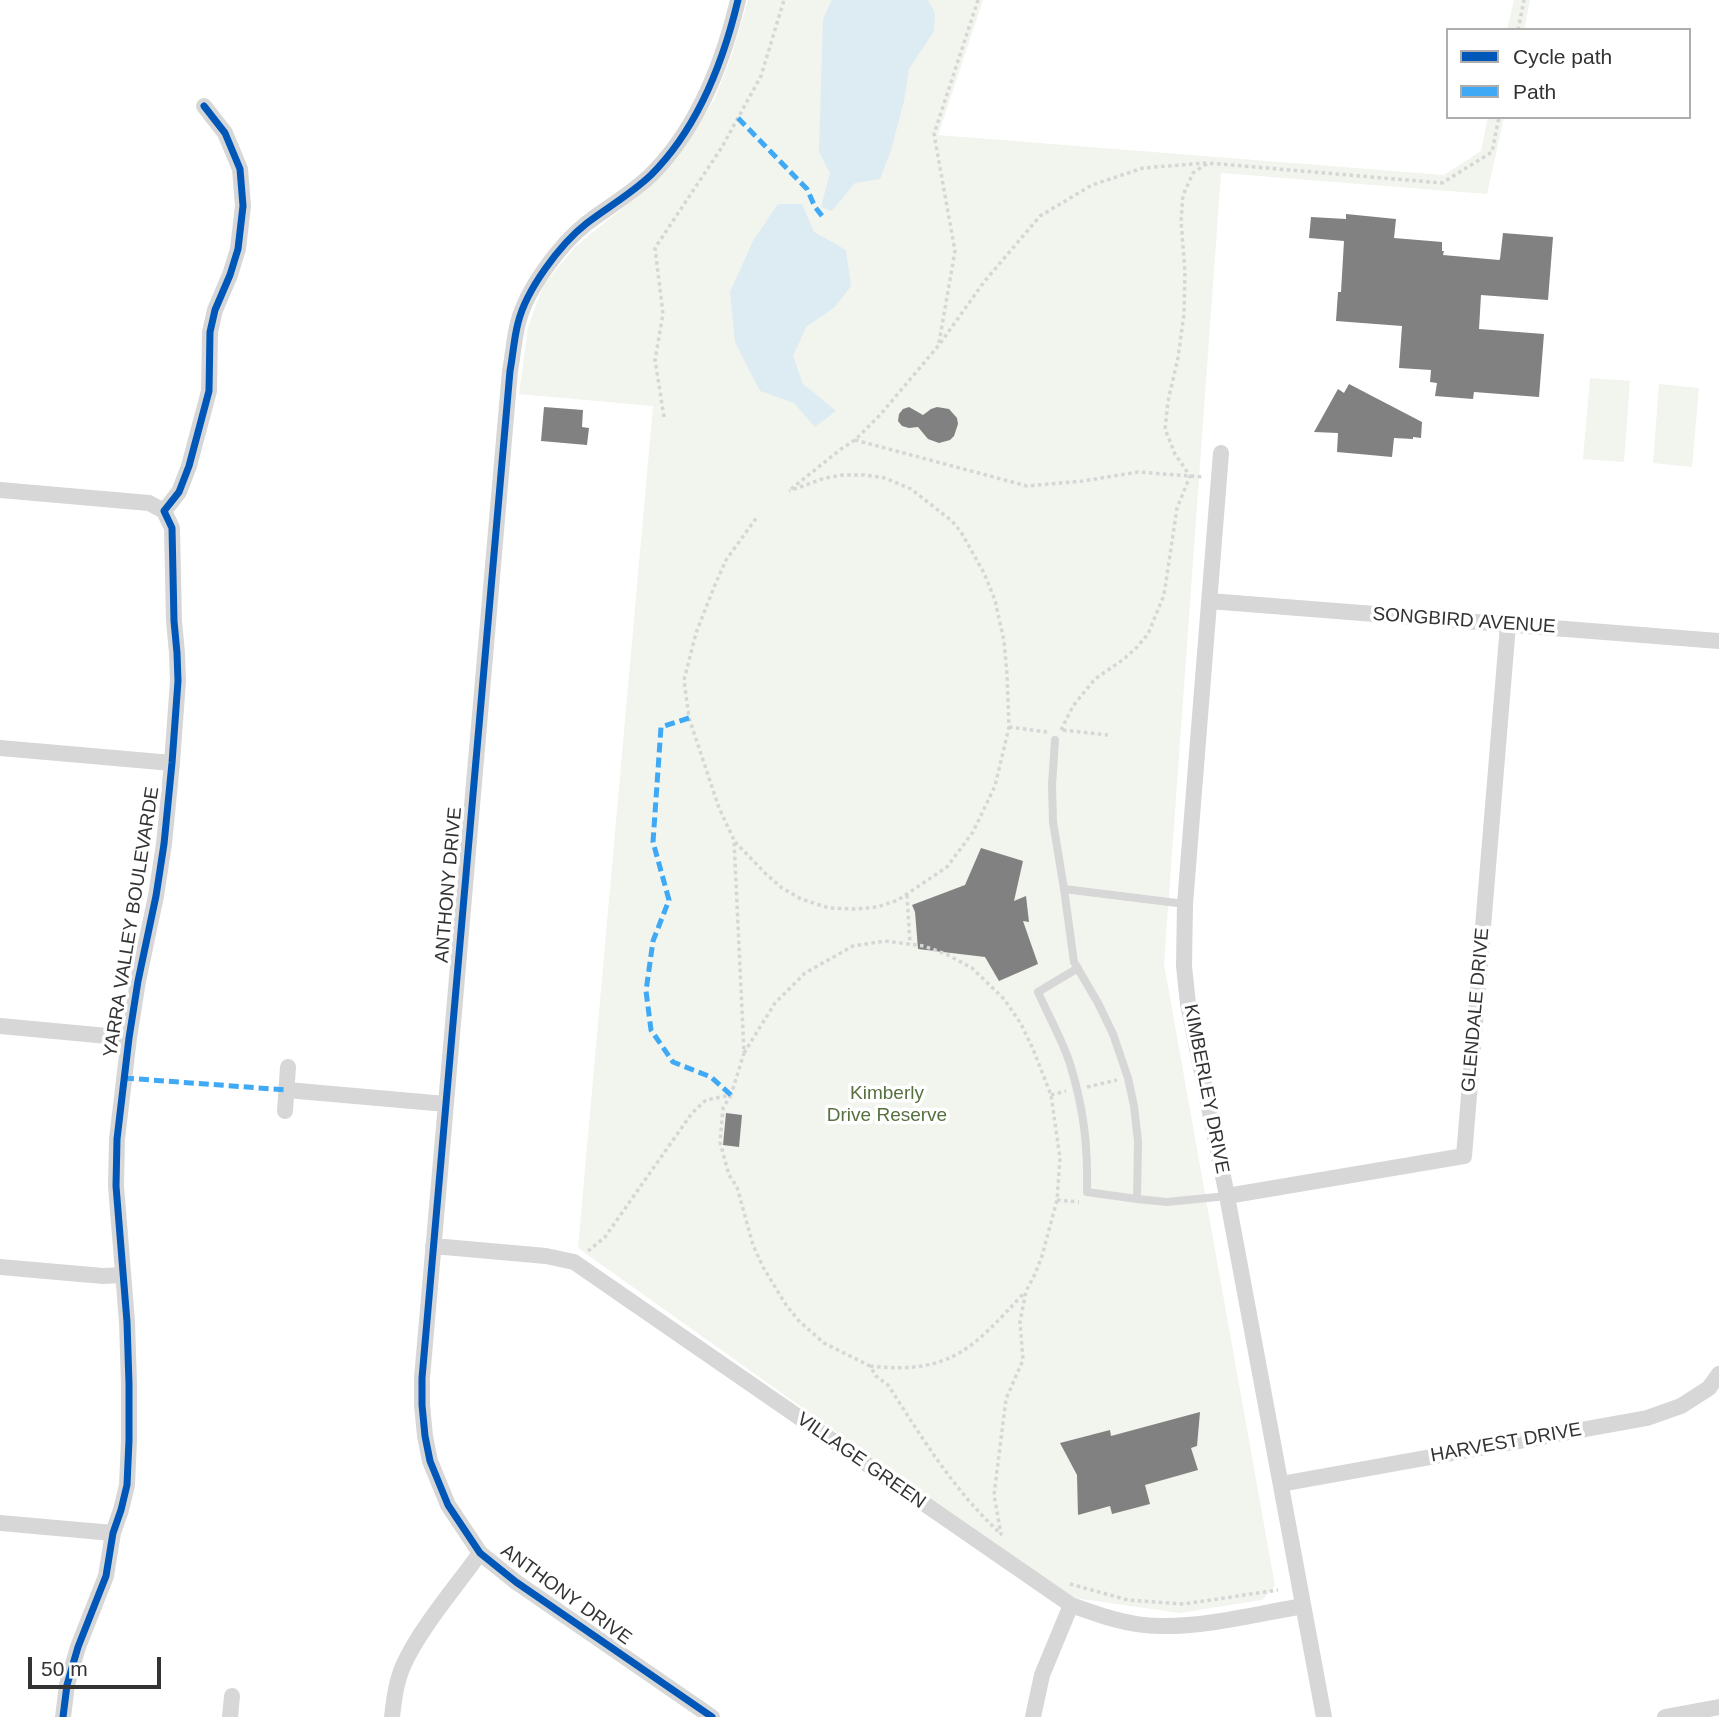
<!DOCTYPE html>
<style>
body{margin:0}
#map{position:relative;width:1719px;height:1717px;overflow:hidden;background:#fff;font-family:Helvetica,sans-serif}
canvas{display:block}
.legend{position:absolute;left:1446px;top:28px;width:245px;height:91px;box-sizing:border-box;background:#fff;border:2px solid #adadad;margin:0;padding:9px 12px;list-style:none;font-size:21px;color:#333}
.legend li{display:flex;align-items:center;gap:14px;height:35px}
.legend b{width:35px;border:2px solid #adadad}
.scale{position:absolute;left:28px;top:1657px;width:133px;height:32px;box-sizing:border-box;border:4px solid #333;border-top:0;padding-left:9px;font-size:21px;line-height:24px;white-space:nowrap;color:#333;-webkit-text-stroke:5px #fff;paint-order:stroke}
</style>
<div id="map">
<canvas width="1719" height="1717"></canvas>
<ul class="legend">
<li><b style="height:9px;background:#0057b8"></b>Cycle path</li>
<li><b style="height:9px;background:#3fa9f5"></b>Path</li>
</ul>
<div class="scale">50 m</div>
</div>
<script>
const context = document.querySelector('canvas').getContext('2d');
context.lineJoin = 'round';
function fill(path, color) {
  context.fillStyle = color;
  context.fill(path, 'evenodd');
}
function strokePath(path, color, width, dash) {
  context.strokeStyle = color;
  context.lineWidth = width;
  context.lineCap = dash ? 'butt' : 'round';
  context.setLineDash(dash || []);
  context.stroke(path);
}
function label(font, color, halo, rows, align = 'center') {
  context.font = font + ' Helvetica,sans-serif';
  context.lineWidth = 7;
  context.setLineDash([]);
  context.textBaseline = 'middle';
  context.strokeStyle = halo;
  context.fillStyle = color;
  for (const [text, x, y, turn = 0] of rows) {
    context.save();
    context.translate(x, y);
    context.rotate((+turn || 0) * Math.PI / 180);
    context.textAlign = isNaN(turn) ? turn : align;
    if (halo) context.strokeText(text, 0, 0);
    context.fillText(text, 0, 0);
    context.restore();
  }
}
const green = new Path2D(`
 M748 0H983L938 135 1444 175 1481 151 1488 117H1504L1487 194 1221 173 1164 964 1275 1586 1262 1600 1180 1613 1074 1598 999 1548 578 1248 653 406 519 394 528 327 544 284 576 246 656 181 692 136 715 98 731 57Z
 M1514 0H1530L1524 30H1507Z
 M1590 378 1630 381 1624 462 1583 459Z
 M1659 384 1699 388 1692 467 1653 463Z`);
const water = new Path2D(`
 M832 0H928L935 13 934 31 909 69 904 101 891 150 880 179 855 183 832 211 821 207 830 173 819 152 823 19Z
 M778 204H802L814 232 846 250 851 286 835 307 806 327 793 356 803 384 836 411 815 427 794 403 760 391 735 342 730 292 753 241Z`);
const building = new Path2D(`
 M1346 214 1396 219 1394 238 1442 242V251H1444L1443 255 1499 260 1500 259 1503 233 1553 237 1548 300 1481 295 1479 329 1544 334 1539 397 1474 392 1473 399 1435 396 1437 383 1430 382 1431 370 1399 368 1402 326 1336 321 1338 292H1341L1344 241 1309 238 1311 217 1346 219Z
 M1349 384 1422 422 1421 438 1413 437V439L1394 438 1392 457 1337 452 1338 433 1314 432 1338 389 1344 393Z
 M544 407 583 410 582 427 589 428 587 445 541 441Z
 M909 407 923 415 931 409 937 407 949 409 957 418 958 424 954 436 950 440 939 443 928 439 918 427 909 428 902 426 898 421 899 414 903 409Z
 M981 848 1023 861 1014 901 1026 896 1029 922 1023 921 1038 964 999 981 985 957 918 949 915 912 912 905 965 885Z
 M726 1113 742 1115 739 1147 723 1145Z
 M1200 1412 1197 1446 1191 1448 1198 1470 1145 1485 1150 1504 1112 1514 1110 1506 1078 1515 1077 1475 1060 1443 1110 1430 1111 1436Z`);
const path = new Path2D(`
 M1518 30 1524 0
 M939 343 955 251 934 134 978 0
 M664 417 655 360 663 314 655 248 722 147 761 76 784 0
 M855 440 1027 486 1083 481 1138 472 1203 477
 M791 489 841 449 855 440 880 415 939 345 984 282 1040 216 1092 185 1143 168 1206 163
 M1009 727 1047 732
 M1061 730 1073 706 1095 679 1124 659 1137 647 1148 634 1164 595 1177 508 1190 476 1175 454 1165 429 1168 401 1178 358 1184 314 1185 272 1181 221 1183 195 1193 173 1208 163 1442 183 1492 152 1499 117
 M1063 730 1108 735
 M735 842 766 874 782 888 801 899 829 908 857 909 877 907 898 900 947 867 973 832 995 786 1009 727 1007 674 1004 641 995 600 984 573 961 532 952 521 911 489 885 478 864 475H843L825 478 789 491
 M907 895 910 944
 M744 1053 775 1003 805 973 853 946 885 941 924 946 948 955 972 968 1004 999 1021 1024 1033 1049 1051 1095 1060 1158 1057 1200 1042 1256 1035 1274 1026 1291 1020 1322 1023 1360 1006 1399 994 1495 1001 1534
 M1087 1087 1117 1080
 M731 1095 723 1108 720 1142 729 1175 737 1187 753 1245 763 1267 786 1305 799 1321 824 1343 870 1366 876 1376 888 1385C923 1439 954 1491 1002 1535
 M1051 1095 1066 1091
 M1057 1200 1079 1202
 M588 1251 605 1237 692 1113 706 1100 731 1095 744 1053 734 840 719 808 689 718 684 680 696 633 714 587 726 560 757 517
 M870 1366C951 1375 973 1348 1024 1293
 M1070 1584 1128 1600 1184 1604 1278 1590`);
const service = new Path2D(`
 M1055 740 1052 785 1053 822 1064 889 1074 962 1098 1003 1113 1034 1128 1078 1134 1106 1138 1141 1137 1199 1087 1192C1088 1146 1084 1111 1071 1067 1064 1043 1048 1015 1038 992L1078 968
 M1064 889 1185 904
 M1137 1199 1167 1202 1227 1196`);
const minor = new Path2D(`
 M1221 453 1185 904 1184 966 1188 1004 1227 1196 1324 1717
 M0 490 149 503 164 511
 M1209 601 1719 641
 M0 748 172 763
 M0 1026 129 1038
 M287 1090 446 1104
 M285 1111 288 1067
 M1227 1196 1464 1156 1508 625
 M433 1246 546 1256 574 1262 1071 1605C1099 1615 1129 1626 1159 1626 1207 1627 1256 1614 1303 1606
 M0 1267 103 1276 123 1275
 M1281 1484 1647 1418 1681 1406 1709 1388 1719 1374
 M0 1523 113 1533
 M63 1717 67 1685 78 1647 106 1576 113 1533 121 1510 127 1485 129 1440V1384L127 1322 116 1186 117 1139 129 1038 138 981 156 896 164 844 172 763 178 681 177 653 174 621 172 528 164 511 179 492 189 466 209 391 210 332 215 310 230 275 238 249 243 206 240 169 225 133 204 106
 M230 1717 232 1696
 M392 1717C394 1700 396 1681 404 1664 421 1627 456 1587 480 1553
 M712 1717 516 1582 480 1553 448 1505 430 1461 425 1436 422 1405V1378L510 371C513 355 514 338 518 323 526 290 560 244 587 223 608 207 631 194 651 175 698 128 723 63 738 0
 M1033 1717 1042 1675 1071 1605
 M1665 1717 1719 1707`);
const quiet = new Path2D(`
 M738 118 807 189 815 207 823 217
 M689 718 661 727 653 842 669 900 653 941 646 991 651 1030 673 1062 711 1077 731 1095
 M124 1078 287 1090`);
const cycleway = new Path2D(`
 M63 1717 67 1685 78 1647 106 1576 113 1533 121 1510 127 1485 129 1440V1384L127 1322 116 1186 117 1139 129 1038 138 981 156 896 164 844 172 763 178 681 177 653 174 621 172 528 164 511 179 492 189 466 209 391 210 332 215 310 230 275 238 249 243 206 240 169 225 133 204 106
 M712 1717 516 1582 480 1553 448 1505 430 1461 425 1436 422 1405V1378L510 371C513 355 514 338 518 323 526 290 560 244 587 223 608 207 631 194 651 175 698 128 723 63 738 0`);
const streetNames = [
 ["SONGBIRD AVENUE",1464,621,4],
 ["ANTHONY DRIVE",449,885,-85],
 ["YARRA VALLEY BOULEVARDE",132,922,-81],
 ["GLENDALE DRIVE",1476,1010,-85],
 ["KIMBERLEY DRIVE",1206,1089,79],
 ["HARVEST DRIVE",1506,1443,-10],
 ["VILLAGE GREEN",861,1461,35],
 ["ANTHONY DRIVE",566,1595,36]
];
const parkNames = [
 ["Kimberly",887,1094],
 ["Drive Reserve",887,1116]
];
fill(green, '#f1f5ed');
fill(water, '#ddebf3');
fill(building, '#818181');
strokePath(path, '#d6d6d6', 3.5, [3.5, 3.5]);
strokePath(service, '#d7d7d7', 8);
strokePath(minor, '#d7d7d7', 16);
strokePath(quiet, '#3fa9f5', 5, [10, 5]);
strokePath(cycleway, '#0057b8', 7);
label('19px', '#333', '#fff', streetNames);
label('19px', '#56703f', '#fff', parkNames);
</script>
